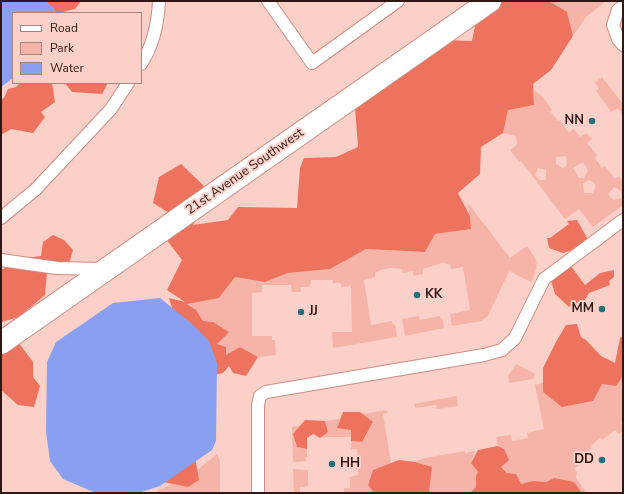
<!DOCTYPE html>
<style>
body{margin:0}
#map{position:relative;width:624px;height:494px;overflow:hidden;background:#fad0c8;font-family:"Nunito Sans",sans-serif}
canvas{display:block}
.frame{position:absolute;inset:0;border:2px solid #301713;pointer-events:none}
.legend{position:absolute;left:12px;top:12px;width:130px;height:72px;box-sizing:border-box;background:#fad0c8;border:1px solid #a98680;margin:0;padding:5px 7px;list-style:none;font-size:12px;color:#301713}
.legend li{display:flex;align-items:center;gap:8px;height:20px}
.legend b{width:20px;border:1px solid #a98680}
</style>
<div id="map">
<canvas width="624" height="494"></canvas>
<div class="frame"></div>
<ul class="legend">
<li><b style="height:5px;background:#fff"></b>Road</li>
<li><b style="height:11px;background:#f5b4a7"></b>Park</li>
<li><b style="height:11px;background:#89a0f2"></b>Water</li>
</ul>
</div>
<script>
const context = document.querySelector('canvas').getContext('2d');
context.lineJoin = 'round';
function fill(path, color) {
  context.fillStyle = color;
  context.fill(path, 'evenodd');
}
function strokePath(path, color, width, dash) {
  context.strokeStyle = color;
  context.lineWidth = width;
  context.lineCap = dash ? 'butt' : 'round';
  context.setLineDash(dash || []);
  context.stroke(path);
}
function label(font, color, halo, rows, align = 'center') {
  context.font = font + ' "Nunito Sans",sans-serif';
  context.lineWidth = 4;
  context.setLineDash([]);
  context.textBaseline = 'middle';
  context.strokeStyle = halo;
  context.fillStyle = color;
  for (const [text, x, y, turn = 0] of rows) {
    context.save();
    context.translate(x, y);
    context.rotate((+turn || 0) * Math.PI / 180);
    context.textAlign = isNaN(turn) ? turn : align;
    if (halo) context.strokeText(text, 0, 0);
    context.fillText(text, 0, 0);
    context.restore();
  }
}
const green = new Path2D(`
 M549 1H606L586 17 573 36 567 12Z
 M602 77 623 104V115L618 108 611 112 596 91 599 89 595 83Z
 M534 90 543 97 552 110 550 111 558 121 560 120 569 133 574 129 580 137 586 133 592 139 587 143 597 155 595 158 602 168 605 166 615 179 619 176 623 182V205L593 227 579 209 565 219 521 161 519 162 510 150 517 145 516 136 503 133 508 109 534 105ZM566 156 567 165 563 168 556 164V157ZM583 162 588 170 584 178H579L573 168ZM538 168 546 170V180H540L535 175ZM590 180 596 185 593 193H584L583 183ZM614 187 621 191 622 198 613 200 608 194Z
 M468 203 510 258 527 246C538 262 540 263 531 282L509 271 488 316 481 321 452 326 450 314 470 310 463 267 451 269 450 264 442 263 423 269V274L414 276 413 271 403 273 402 269C393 267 383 268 375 273V277L364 280 371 325 392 321 393 325 395 324 397 337 333 348 332 332H352L351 286 341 287V283H333V280H311L310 287H301V292H292L291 285H262V292L252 293V336H272V340H275L276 355 258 357 240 347 226 356 216 344 228 332 213 322 203 321 196 310 187 303 219 298 235 277 265 282 288 273 330 269 366 249 425 252 435 234 471 229Z
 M419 316 420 320 440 316 441 320 443 319 444 328 405 336 402 319Z
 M516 364 535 374 533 379 509 383 508 376Z
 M623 376V421L621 423 623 426V431L619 434 615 430 602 440 600 438 591 446 592 448 579 458 582 462 574 469 577 472 576 478 587 493H582L575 483 554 478 546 482 533 481 521 484 501 467 504 449 498 446 496 437 511 435 512 441 528 438 527 433 544 429 535 385 543 383V392L602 384 616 386Z
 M457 396 458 406 437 409 436 405 415 408 414 404Z
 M386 410 388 413 383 414 391 463 373 470 368 485 374 493H344V488H350V477L358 475 357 449H351V441L362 442 373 423 362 414Z
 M340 419 337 428 351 430V437H319L328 432 325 421Z
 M300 426 293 434 297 447 307 449V457L305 458 306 461 293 462 292 427Z
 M465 451V453L475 451 471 463 478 472 476 477V487L470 493H429L432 467 415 462 425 458Z
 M217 454 220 461V493H157V491L172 484 188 487 199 480 197 470Z
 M293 469 308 470V486L300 487V493H294Z`);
const forest = new Path2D(`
 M45 1H81L75 9 58 13H56L53 8Z
 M497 1H549L567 12 573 36 551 70 533 84 534 105 508 110 503 133 481 147 480 174 458 193 470 216 471 229 435 234 425 252 366 249 330 269 288 273 265 282 235 277 219 298 187 304 196 310 203 321 213 322 229 332 217 344 226 347V355L240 347 258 357 246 376 233 373 229 366 223 373 204 377 173 311 169 298 185 302 167 290 182 260 166 239 169 213 153 203 159 177 181 164 203 185V209L193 225 228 220 238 207 297 208 300 168 304 158 336 157 358 147 355 107 439 40 472 41 477 16Z
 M20 83H52L55 102 41 112 45 117 33 133 11 129 1 135V99L4 98 8 89 16 87Z
 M65 83H108L102 94 72 92Z
 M577 220 587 238 582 247 563 253 549 248 547 238H550L569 224 567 221Z
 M53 235 64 240 73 250 69 264H43L47 273 45 295 19 317 1 322V270L25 258 41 256 43 242Z
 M570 265 585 285 600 273 614 270V277L609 281 610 285 589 293 583 303 569 307 555 294 550 277Z
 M577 324 581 337 586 340 601 356 615 363 620 338 623 336V376L616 386 602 384 593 401 562 407 543 392V368L556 342 566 325Z
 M1 337 18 342 33 362V377L40 386 34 407 18 405 1 390Z
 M343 412H360L373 422 362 442 351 441V430L337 428Z
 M305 420 325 421 328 432 320 438 313 434 307 438V449L297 447 293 434Z
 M498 446 504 449 509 460 501 467 507 473 516 474 521 484 533 481 546 482 554 478 570 481 575 483 582 493H470L476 487V476L478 472 471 463 478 450Z
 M195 457 199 480 188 487 163 482Z
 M399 460 415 462 432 467 429 493H374L368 485 373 470Z`);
const water = new Path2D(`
 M1 1H45L53 8 56 13H13V78L1 87Z
 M160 298 191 323 209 341 217 363 216 441 212 450 160 486 138 493H96L63 479 50 461 46 432 47 362 56 342 113 303Z`);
const service = new Path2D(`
 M268 1 312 63 398 1
 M623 6 618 10 613 25 618 39 623 45
 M141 64C153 46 158 22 159 1
 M1 218 36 189 111 109 128 83
 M1 260 57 268 103 269
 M258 493V405L260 396 266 392 484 355 502 350 515 338 544 279 623 220`);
const minor = new Path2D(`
 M1 343 490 1`);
const markers = [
 [592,121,4,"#276f7b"],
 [417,295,4,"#276f7b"],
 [602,309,4,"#276f7b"],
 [301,312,4,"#276f7b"],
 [602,460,4,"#276f7b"],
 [332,464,4,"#276f7b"]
];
const poiNames = [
 ["NN",584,121],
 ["KK",425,295,"left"],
 ["MM",594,309],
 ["JJ",309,312,"left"],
 ["DD",594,460],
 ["HH",340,464,"left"]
];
const streetNames = [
 ["21st Avenue Southwest",245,172,-35]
];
fill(green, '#f5b4a7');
fill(forest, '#ed735e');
fill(water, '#89a0f2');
strokePath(service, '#cd8d80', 14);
strokePath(minor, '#cd8d80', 24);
strokePath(service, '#fff', 12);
strokePath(minor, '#fff', 22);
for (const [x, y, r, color] of markers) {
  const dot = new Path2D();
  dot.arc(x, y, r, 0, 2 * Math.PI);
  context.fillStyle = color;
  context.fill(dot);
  strokePath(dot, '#fad0c8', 1.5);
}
label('bold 13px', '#301713', '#fad0c8', poiNames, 'right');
label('13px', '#301713', '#fad0c8', streetNames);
</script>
